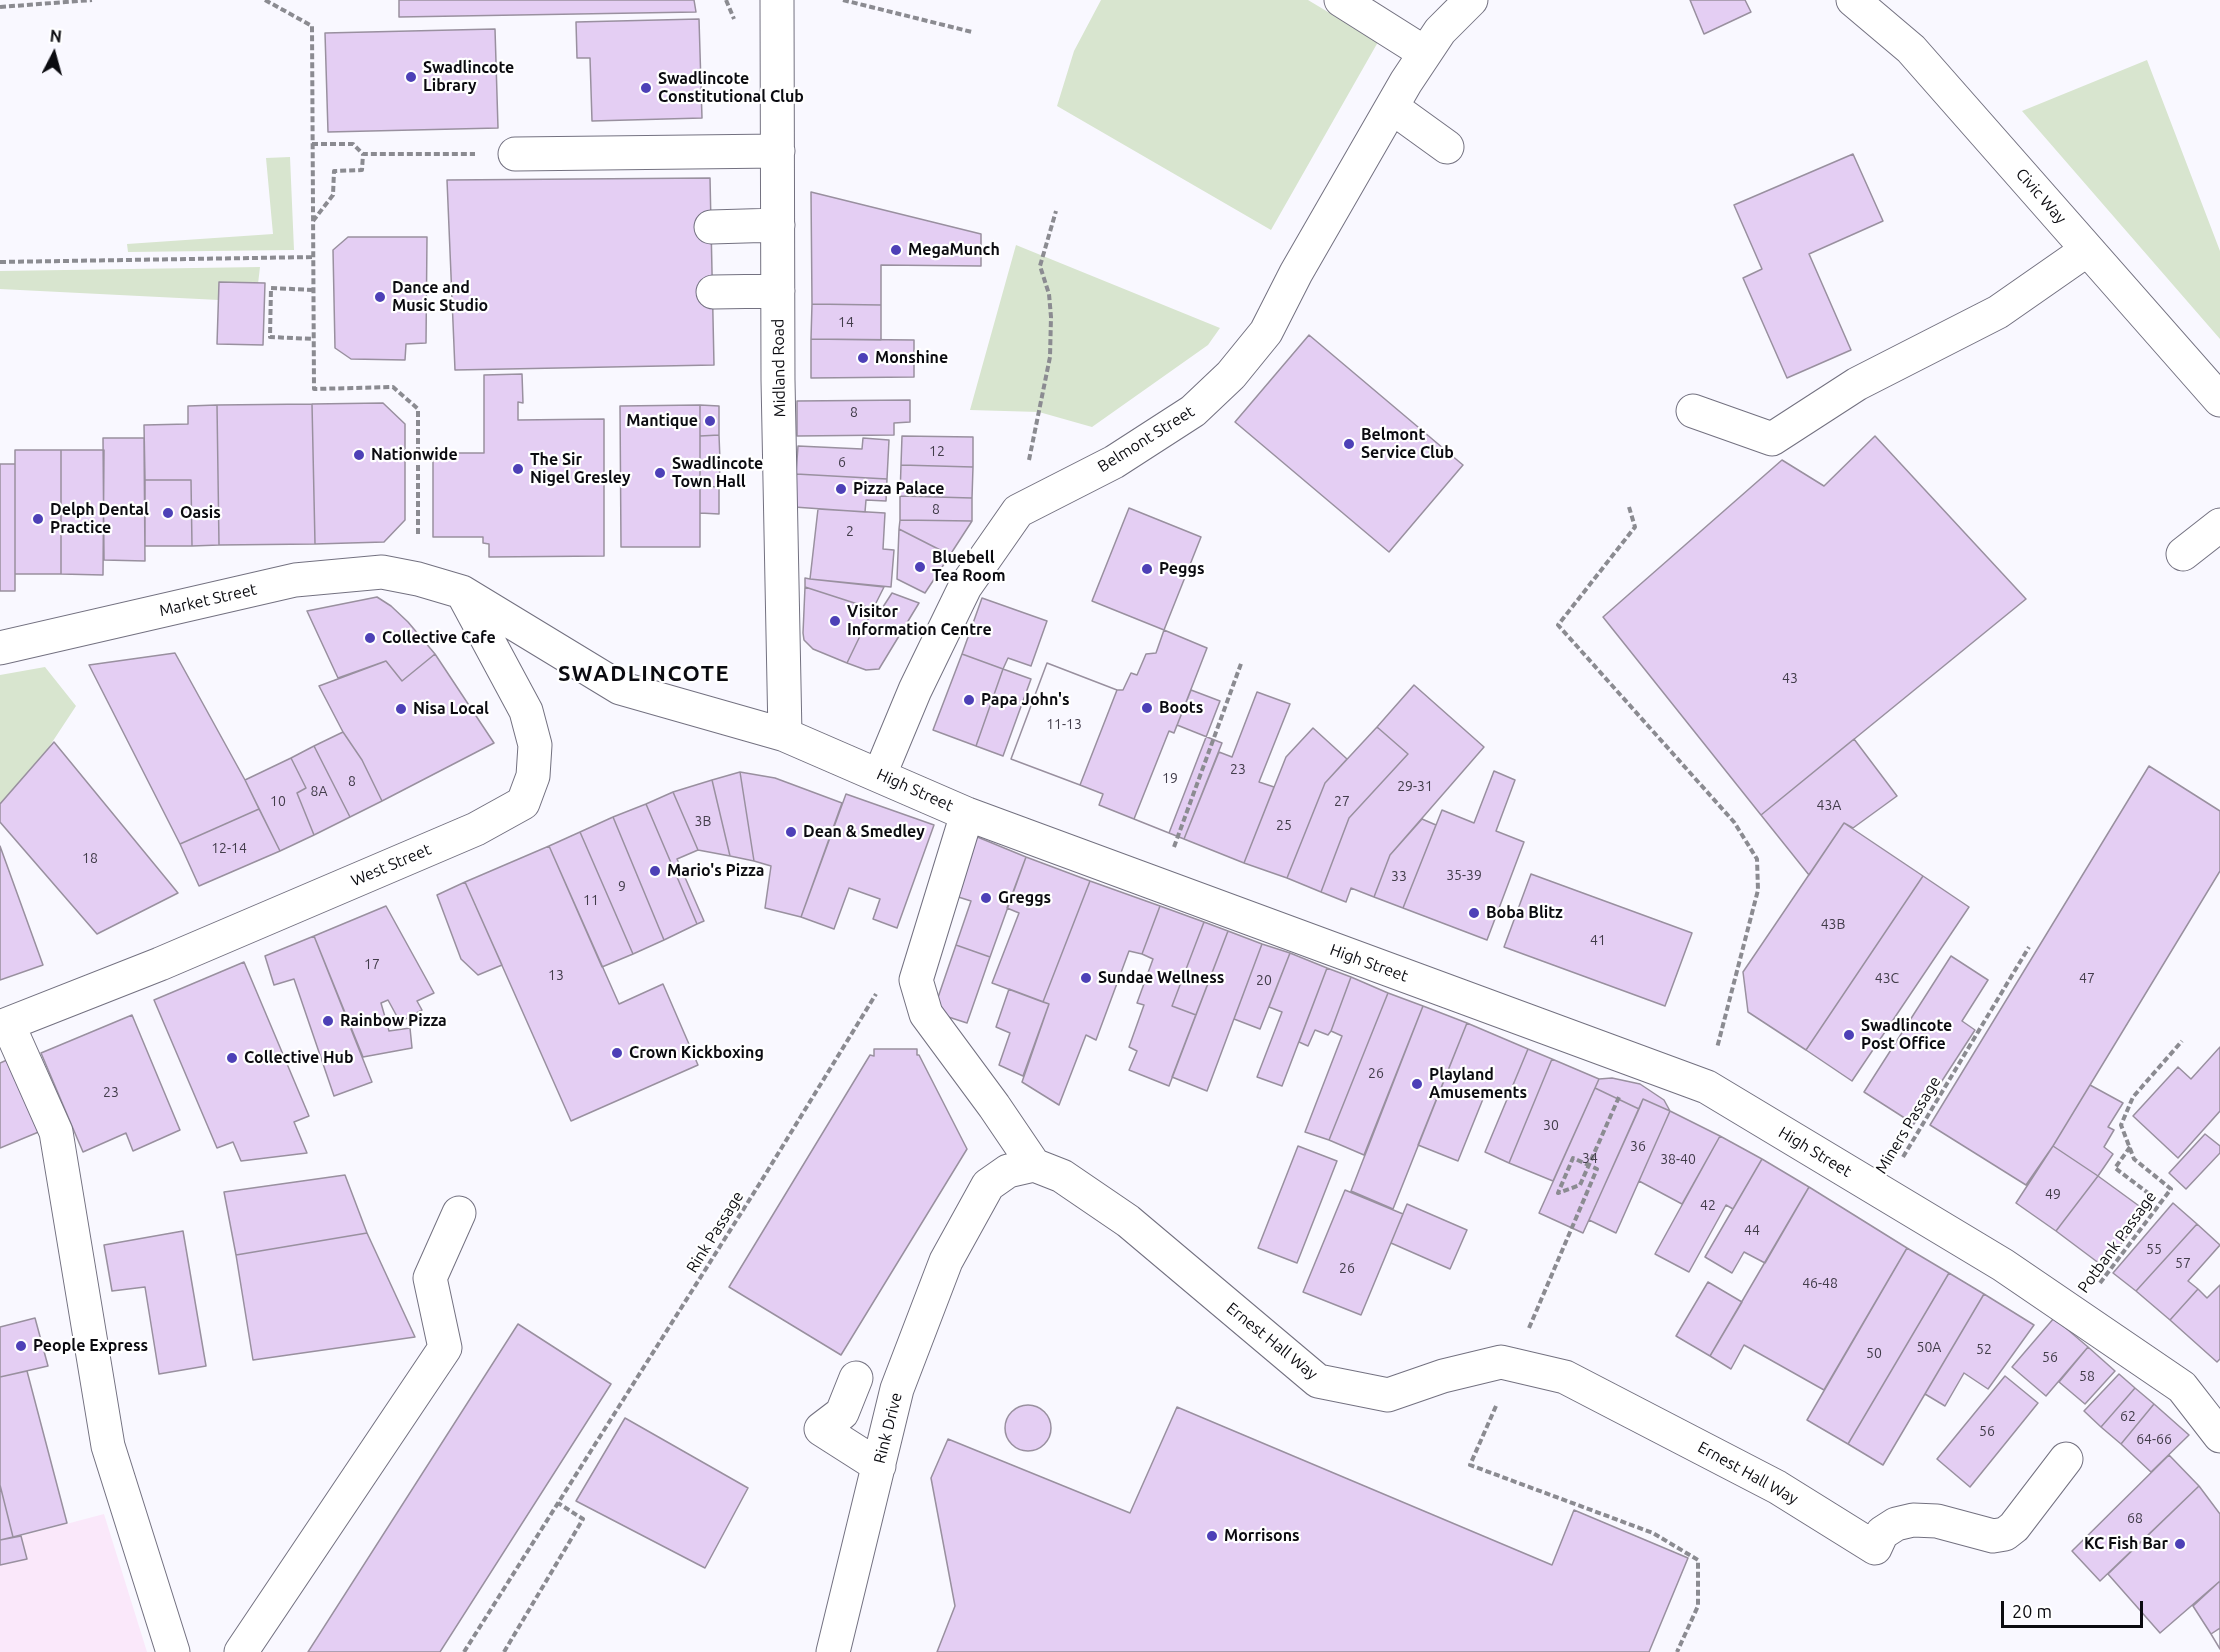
<!DOCTYPE html>
<style>
body{margin:0}
#map{position:relative;width:2220px;height:1652px;overflow:hidden;background:#f9f8ff;font-family:Ubuntu,sans-serif}
canvas{display:block}
.north{position:absolute;left:24px;top:24px;width:60px;height:60px;-webkit-text-stroke:4px #fff;paint-order:stroke;rotate:6deg;font-size:16px;font-weight:700;line-height:24px;text-align:center;color:#0b0b10}
.north::after{content:'';display:block;margin:auto;width:21px;height:27px;background:#0b0b10;clip-path:polygon(50% 0,100% 100%,50% 72%,0 100%)}
.scale{position:absolute;left:2001px;top:1601px;width:142px;height:27px;box-sizing:border-box;border:3px solid #0b0b10;border-top:0;padding-left:8px;font-size:18px;line-height:21px;white-space:nowrap;color:#0b0b10;-webkit-text-stroke:4px #fff;paint-order:stroke}
</style>
<div id="map">
<canvas width="2220" height="1652"></canvas>
<div class="north">N</div>
<div class="scale">20 m</div>
</div>
<script>
const context = document.querySelector('canvas').getContext('2d');
context.lineJoin = 'round';
function fill(path, color) {
  context.fillStyle = color;
  context.fill(path, 'evenodd');
}
function strokePath(path, color, width, dash) {
  context.strokeStyle = color;
  context.lineWidth = width;
  context.lineCap = dash ? 'butt' : 'round';
  context.setLineDash(dash || []);
  context.stroke(path);
}
function label(font, color, halo, rows, align = 'center') {
  context.font = font + ' Ubuntu,sans-serif';
  context.lineWidth = 4.5;
  context.setLineDash([]);
  context.textBaseline = 'middle';
  context.strokeStyle = halo;
  context.fillStyle = color;
  for (const [text, x, y, turn = 0] of rows) {
    context.save();
    context.translate(x, y);
    context.rotate((+turn || 0) * Math.PI / 180);
    context.textAlign = isNaN(turn) ? turn : align;
    if (halo) context.strokeText(text, 0, 0);
    context.fillText(text, 0, 0);
    context.restore();
  }
}
const industrial = new Path2D(`
 M104 1514 147 1652H0V1565L26 1559 21 1536Z`);
const green = new Path2D(`
 M1101 0H1308L1378 42 1271 230 1057 106 1074 51Z
 M2147 60 2220 251V339L2022 111Z
 M290 157 294 250 128 252 127 244 273 234 266 158Z
 M1016 245 1220 328 1208 345 1092 427 1039 412 970 410Z
 M260 267 258 284 220 282 219 300 0 289V271Z
 M45 667 76 706 47 750 0 804V675Z`);
const building = new Path2D(`
 M399 0H694L696 12 399 17Z
 M1690 0H1745L1751 12 1704 34Z
 M699 19 702 118 592 121 590 58H577L576 22Z
 M495 29 498 128 328 132 325 33Z
 M1853 154 1883 221 1809 254 1851 350 1787 378 1743 278 1762 269 1734 205Z
 M710 178 714 365 455 370 447 180Z
 M811 192 981 234V266L881 265V305L812 304Z
 M348 237H427L426 343 406 344 405 360 351 359 335 348 333 250Z
 M219 282 265 283 263 345 217 344Z
 M812 304 881 305V340L811 339Z
 M1309 335 1463 465 1389 552 1235 422Z
 M811 339 914 340V377L811 378Z
 M522 374 523 403 518 402V420L604 419V556L489 557V544L483 543V537H433V453H484V375Z
 M910 400V422L894 423V435L797 436V401Z
 M383 403 405 424V520L384 542 315 544 312 404Z
 M312 404 315 544 219 545 217 405Z
 M217 405 219 545 192 546 191 480H145L144 425 188 424V406Z
 M700 405V547H621L620 406Z
 M700 405 719 406V435L700 436Z
 M719 435 720 461 700 460V436Z
 M902 436 973 437V467L901 465Z
 M1875 436 2026 599 1761 815 1603 617 1782 460 1824 486Z
 M103 438H144L145 561 104 560Z
 M863 438 889 440 887 479 796 474 798 446 862 449Z
 M15 450H61V574H15Z
 M61 450H104L103 575 61 574Z
 M700 460 720 461 719 487 700 486Z
 M0 464H15V591H0Z
 M901 465 973 467 972 498 900 496Z
 M796 474 887 479 886 501 866 500 865 512 794 507Z
 M145 480H191L192 546H145Z
 M700 486 719 487V514L700 513Z
 M900 496 972 498V521L900 520Z
 M1129 508 1201 537 1164 630 1092 601Z
 M818 509 885 513 883 549 894 550 891 587 810 579Z
 M900 520 972 521 950 555 899 529Z
 M899 529 950 555 925 593 897 579Z
 M805 578 810 579 884 587 873 609 805 587Z
 M805 587 873 609 847 663 813 649 804 640 803 633Z
 M892 593 919 603 879 669 866 670 847 663 873 609 881 610Z
 M377 597 391 606 408 622 435 654 402 681 386 661 338 678 307 611Z
 M982 598 1047 621 1031 666 1008 658 1003 669 962 654Z
 M1164 630 1207 648 1174 733 1169 731 1134 819 1099 805 1103 794 1080 785 1117 690H1123L1131 673 1137 675 1146 654 1156 653Z
 M175 653 245 780 259 809 180 844 89 665Z
 M435 654 494 743 382 801 362 760 343 732 319 686 386 661 402 681Z
 M962 654 1003 669 976 746 933 730Z
 M1047 663 1117 690 1080 785 1011 759Z
 M1047 663 1117 690 1080 785 1011 759Z
 M1003 669 1031 679 1003 756 976 746Z
 M1414 685 1484 747 1390 855 1374 897 1351 888 1346 902 1321 892 1349 818 1408 754 1377 727Z
 M1191 690 1220 701 1169 833 1134 819 1169 731 1174 733Z
 M1257 692 1290 704 1259 782 1274 787 1244 863 1184 839 1219 752 1232 757Z
 M1177 725 1222 743 1184 839 1134 819 1169 731 1174 733Z
 M1377 727 1408 754 1349 818 1321 892 1287 878 1325 783Z
 M1313 728 1347 759 1325 783 1287 878 1244 863 1286 757Z
 M343 732 362 760 382 801 350 817 314 746Z
 M1854 739 1897 796 1853 828 1844 823 1809 875 1761 815Z
 M54 742 178 893 97 934 0 822V804Z
 M314 746 350 817 314 835 297 793 306 788 291 758Z
 M291 758 306 788 297 793 314 835 280 851 245 780Z
 M2149 766 2220 811V871L2053 1146 2026 1185 1930 1125Z
 M1494 771 1515 780 1496 831 1524 842 1487 940 1403 908 1442 810 1474 823Z
 M740 772 775 778 842 803 801 917 765 908 771 866 754 861Z
 M740 772 754 861 730 856 712 780Z
 M712 780 730 856 698 850 673 792Z
 M673 792 698 850 677 859 704 921 697 924 646 804Z
 M846 794 934 825 897 928 873 919 880 899 849 888 834 929 801 917Z
 M646 804 697 924 664 940 613 817Z
 M259 809 280 851 199 886 180 844Z
 M613 817 664 940 633 954 580 832Z
 M1422 819 1436 825 1403 908 1374 897 1390 855Z
 M1844 823 1923 876 1806 1050 1748 1012 1743 972Z
 M580 832 633 954 602 967 549 846Z
 M975 836 1026 857 990 957 956 945 971 901 952 895Z
 M0 846 43 965 0 980Z
 M549 846 619 1004 663 984 698 1065 571 1121 465 882Z
 M1026 857 1090 881 1043 1002 992 983 1019 913 1007 908Z
 M1531 874 1692 933 1665 1006 1504 947Z
 M1923 876 1969 907 1852 1081 1806 1050Z
 M1090 881 1160 906 1142 954 1129 951 1096 1040 1086 1035 1059 1105 1022 1082 1049 1004 1043 1002Z
 M465 882 502 965 478 975 461 959 437 895Z
 M386 906 434 993 417 1001 422 1010 400 1022 388 1000 381 1003 389 1031 410 1028 412 1048 363 1057 314 936Z
 M1160 906 1204 922 1172 1006 1196 1015 1169 1086 1129 1070 1137 1051 1129 1047 1144 1005 1137 1003 1153 959 1142 954Z
 M1204 922 1228 931 1196 1015 1172 1006Z
 M1228 931 1262 944 1207 1091 1172 1077Z
 M314 936 372 1082 334 1096 294 979 274 985 265 956Z
 M1262 944 1290 953 1260 1029 1234 1019Z
 M956 945 990 957 967 1023 933 1012Z
 M1290 953 1327 968 1282 1086 1257 1077 1282 1012 1269 1007Z
 M1951 956 1988 980 1962 1021 1975 1030 1914 1124 1864 1092Z
 M244 962 309 1116 294 1122 307 1153 241 1161 233 1142 217 1148 154 1000Z
 M1327 968 1351 977 1331 1031 1328 1035 1315 1030 1308 1046 1299 1042Z
 M1351 977 1388 993 1329 1140 1305 1132 1342 1036 1331 1031Z
 M1009 989 1049 1004 1023 1076 999 1065 1010 1033 996 1027Z
 M1388 993 1423 1006 1364 1155 1329 1140Z
 M1423 1006 1467 1023 1393 1209 1351 1191Z
 M132 1015 180 1130 133 1151 126 1133 83 1152 41 1053Z
 M1467 1023 1528 1049 1508 1097 1487 1089 1458 1161 1418 1145Z
 M2220 1047V1111L2178 1158 2133 1116 2178 1067 2191 1079Z
 M874 1049H917V1055H919L967 1149 841 1355 729 1287 870 1055 874 1056Z
 M1528 1049 1552 1059 1509 1163 1485 1152Z
 M9 1059 41 1131 0 1148V1063Z
 M1552 1059 1599 1079 1553 1181 1509 1163Z
 M1612 1078 1640 1084 1664 1100 1670 1111 1643 1099 1639 1109 1595 1088 1599 1079Z
 M2090 1085 2123 1103 2108 1127 2114 1130 2104 1147 2113 1154 2098 1176 2053 1146Z
 M1595 1088 1639 1109 1583 1233 1539 1213Z
 M1643 1099 1670 1111 1616 1233 1589 1220Z
 M1670 1111 1720 1136 1682 1204 1639 1181Z
 M2205 1134 2220 1146V1153L2186 1189 2169 1173Z
 M1720 1136 1762 1159 1733 1209 1726 1205 1689 1272 1655 1254Z
 M1298 1146 1337 1161 1297 1263 1258 1248Z
 M2053 1146 2098 1176 2056 1231 2016 1203Z
 M1762 1159 1809 1187 1765 1263 1744 1252 1732 1273 1705 1257Z
 M345 1175 367 1233 236 1255 224 1192Z
 M2098 1176 2146 1211 2104 1267 2056 1231Z
 M1809 1187 1907 1248 1824 1390 1744 1345 1731 1369 1710 1356Z
 M1345 1190 1403 1214 1361 1315 1303 1292Z
 M2173 1203 2197 1224 2136 1291 2113 1273Z
 M1407 1204 1467 1230 1450 1269 1391 1243Z
 M2197 1224 2220 1245 2188 1281 2198 1289 2170 1320 2136 1291Z
 M183 1231 206 1366 159 1374 145 1287 112 1291 104 1245Z
 M367 1233 415 1337 253 1360 236 1255Z
 M1907 1248 1949 1273 1848 1444 1807 1420Z
 M1949 1273 1984 1294 1883 1465 1848 1444Z
 M1708 1282 1742 1302 1710 1356 1676 1336Z
 M2220 1285V1359L2217 1362 2170 1320 2198 1289 2207 1298Z
 M1984 1294 2034 1325 1988 1389 1964 1373 1945 1406 1925 1394Z
 M35 1318 48 1366 0 1377V1327Z
 M2054 1318 2088 1347 2046 1396 2012 1367Z
 M518 1324 611 1384 440 1652H308Z
 M2088 1347 2115 1371 2085 1404 2059 1382Z
 M27 1371 67 1523 13 1537 0 1485V1377Z
 M2119 1374 2135 1388 2101 1427 2084 1411Z
 M2005 1376 2038 1403 1970 1487 1937 1459Z
 M2135 1388 2154 1404 2121 1444 2101 1427Z
 M2154 1404 2189 1435 2151 1472 2121 1444Z
 M1005 1428a23 23 0 1 1 46 0a23 23 0 1 1-46 0Z
 M1177 1407 1552 1565 1574 1510 1688 1558 1649 1652H937L955 1606 931 1478 948 1439 1130 1513Z
 M625 1418 748 1488 705 1568 576 1501Z
 M2169 1455 2199 1486 2100 1581 2072 1551Z
 M0 1485 13 1537 0 1540Z
 M2199 1486 2220 1514V1581L2160 1633 2108 1574Z
 M21 1536 27 1559 0 1565V1540Z
 M2220 1581V1628L2211 1634 2193 1606Z
 M2220 1628V1649L2211 1634Z
 M2220 1628V1649L2211 1634Z`);
const path = new Path2D(`
 M265 0 312 26 314 389 393 387 418 409V536
 M726 0 734 19
 M843 0 972 32
 M0 7 92 0
 M312 144H353L363 154H475
 M313 221 333 195 334 171 362 170 363 154
 M0 262 314 257
 M313 290 271 288 270 337 314 339
 M1029 460 1050 357 1051 317 1049 294 1040 266 1056 211
 M1629 507 1635 527 1558 625 1734 822 1757 859 1758 890 1717 1048
 M1174 847 1242 661
 M2130 1147 2115 1168 2160 1202
 M1903 1157 2029 947
 M2100 1283 2171 1189 2134 1159 2121 1125 2133 1097 2182 1041
 M1529 1328 1597 1169 1573 1158 1558 1193 1580 1185 1619 1097
 M1496 1406 1470 1465 1653 1533 1698 1560V1606L1677 1652
 M464 1652 760 1183 876 994
 M504 1652 583 1519 558 1503`);
const minor = new Path2D(`
 M777 0 778 380 785 735
 M1341 0 1425 53
 M1393 108 1447 147
 M515 154 778 151
 M711 227 778 225
 M713 292 778 291
 M1693 411 1772 439 1857 384 1998 312 2087 250
 M2183 554 2220 525
 M462 592 620 688 785 735 967 814 1707 1087 2003 1265 2182 1387 2220 1436
 M0 648 295 580 382 572 418 579 462 592 526 711 535 745 533 776 523 803 476 829 160 964 0 1027
 M880 774 915 690 965 587 1018 511 1114 462 1193 411 1231 375 1266 332 1296 273 1406 82 1440 31 1471 0
 M967 814 916 980 926 1014 994 1106 1034 1165
 M8 1024 56 1132 108 1446 173 1652
 M856 1378 842 1413 821 1429 879 1466
 M241 1652 445 1348 430 1278 459 1213
 M833 1652 897 1389 946 1261 988 1185 1008 1171 1034 1165 1062 1176 1128 1221 1318 1381 1388 1395 1443 1376 1501 1362 1565 1377 1777 1487 1875 1548 1882 1533 1896 1524 1913 1520 1937 1521 1993 1536 2005 1534 2014 1527 2066 1459`);
const major = new Path2D(`
 M1853 0 1911 49 2220 400`);
const markers = [
 [411,77,6,"#4d40b7"],
 [646,88,6,"#4d40b7"],
 [896,250,6,"#4d40b7"],
 [380,297,6,"#4d40b7"],
 [863,358,6,"#4d40b7"],
 [710,421,6,"#4d40b7"],
 [1349,444,6,"#4d40b7"],
 [359,455,6,"#4d40b7"],
 [518,469,6,"#4d40b7"],
 [660,473,6,"#4d40b7"],
 [841,489,6,"#4d40b7"],
 [168,513,6,"#4d40b7"],
 [38,519,6,"#4d40b7"],
 [920,567,6,"#4d40b7"],
 [1147,569,6,"#4d40b7"],
 [835,621,6,"#4d40b7"],
 [370,638,6,"#4d40b7"],
 [969,700,6,"#4d40b7"],
 [1147,708,6,"#4d40b7"],
 [401,709,6,"#4d40b7"],
 [791,832,6,"#4d40b7"],
 [655,871,6,"#4d40b7"],
 [986,898,6,"#4d40b7"],
 [1474,913,6,"#4d40b7"],
 [1086,978,6,"#4d40b7"],
 [328,1021,6,"#4d40b7"],
 [1849,1035,6,"#4d40b7"],
 [617,1053,6,"#4d40b7"],
 [232,1058,6,"#4d40b7"],
 [1417,1084,6,"#4d40b7"],
 [21,1346,6,"#4d40b7"],
 [1212,1536,6,"#4d40b7"],
 [2180,1544,6,"#4d40b7"]
];
const numberNames = [
 ["14",846,322],
 ["8",854,412],
 ["12",937,451],
 ["6",842,462],
 ["8",936,509],
 ["2",850,531],
 ["43",1790,678],
 ["11-13",1064,724],
 ["23",1238,769],
 ["19",1170,778],
 ["8",352,781],
 ["29-31",1415,786],
 ["8A",319,791],
 ["10",278,801],
 ["27",1342,801],
 ["43A",1829,805],
 ["3B",703,821],
 ["25",1284,825],
 ["12-14",229,848],
 ["18",90,858],
 ["35-39",1464,875],
 ["33",1399,876],
 ["9",622,886],
 ["11",591,900],
 ["43B",1833,924],
 ["41",1598,940],
 ["17",372,964],
 ["13",556,975],
 ["43C",1887,978],
 ["47",2087,978],
 ["20",1264,980],
 ["26",1376,1073],
 ["23",111,1092],
 ["30",1551,1125],
 ["36",1638,1146],
 ["34",1590,1158],
 ["38-40",1678,1159],
 ["49",2053,1194],
 ["42",1708,1205],
 ["44",1752,1230],
 ["55",2154,1249],
 ["57",2183,1263],
 ["26",1347,1268],
 ["46-48",1820,1283],
 ["50A",1929,1347],
 ["52",1984,1349],
 ["50",1874,1353],
 ["56",2050,1357],
 ["58",2087,1376],
 ["62",2128,1416],
 ["56",1987,1431],
 ["64-66",2154,1439],
 ["68",2135,1518]
];
const poiNames = [
 ["Swadlincote",423,68],
 ["Library",423,86],
 ["Swadlincote",658,79],
 ["Constitutional Club",658,97],
 ["MegaMunch",908,250],
 ["Dance and",392,288],
 ["Music Studio",392,306],
 ["Monshine",875,358],
 ["Mantique",698,421,"right"],
 ["Belmont",1361,435],
 ["Service Club",1361,453],
 ["Nationwide",371,455],
 ["The Sir",530,460],
 ["Nigel Gresley",530,478],
 ["Swadlincote",672,464],
 ["Town Hall",672,482],
 ["Pizza Palace",853,489],
 ["Delph Dental",50,510],
 ["Practice",50,528],
 ["Oasis",180,513],
 ["Bluebell",932,558],
 ["Tea Room",932,576],
 ["Peggs",1159,569],
 ["Visitor",847,612],
 ["Information Centre",847,630],
 ["Collective Cafe",382,638],
 ["Papa John's",981,700],
 ["Boots",1159,708],
 ["Nisa Local",413,709],
 ["Dean & Smedley",803,832],
 ["Mario's Pizza",667,871],
 ["Greggs",998,898],
 ["Boba Blitz",1486,913],
 ["Sundae Wellness",1098,978],
 ["Rainbow Pizza",340,1021],
 ["Swadlincote",1861,1026],
 ["Post Office",1861,1044],
 ["Crown Kickboxing",629,1053],
 ["Collective Hub",244,1058],
 ["Playland",1429,1075],
 ["Amusements",1429,1093],
 ["People Express",33,1346],
 ["Morrisons",1224,1536],
 ["KC Fish Bar",2168,1544,"right"]
];
const streetNames = [
 ["Civic Way",2041,196,49],
 ["Midland Road",779,368,-91],
 ["Belmont Street",1146,439,-32],
 ["Market Street",208,600,-13],
 ["High Street",915,790,24],
 ["West Street",391,865,-23],
 ["High Street",1369,963,20],
 ["Miners Passage",1908,1125,-59],
 ["High Street",1815,1152,31],
 ["Rink Passage",715,1232,-58],
 ["Potbank Passage",2117,1242,-54],
 ["Ernest Hall Way",1272,1341,39],
 ["Rink Drive",888,1428,-76],
 ["Ernest Hall Way",1748,1473,29]
];
const districtNames = [
 ["SWADLINCOTE",644,674]
];
fill(industrial, '#fae8fa');
fill(green, '#d8e5cf');
fill(building, '#e4cef3');
strokePath(building, '#99909f', 1.5);
strokePath(minor, '#737180', 35);
strokePath(major, '#737180', 35);
strokePath(path, '#8b8b91', 4, [6, 3]);
strokePath(minor, '#fff', 33);
strokePath(major, '#fff', 33);
for (const [x, y, r, color] of markers) {
  const dot = new Path2D();
  dot.arc(x, y, r, 0, 2 * Math.PI);
  context.fillStyle = color;
  context.fill(dot);
  strokePath(dot, '#fff', 2);
}
label('14px', '#413c49', null, numberNames);
label('bold 16px', '#0b0b10', '#fff', poiNames, 'left');
label('16px', '#0b0b10', '#fff', streetNames);
context.letterSpacing = '1.5px';
label('bold 22px', '#0b0b10', '#fff', districtNames);
context.letterSpacing = '0px';
</script>
